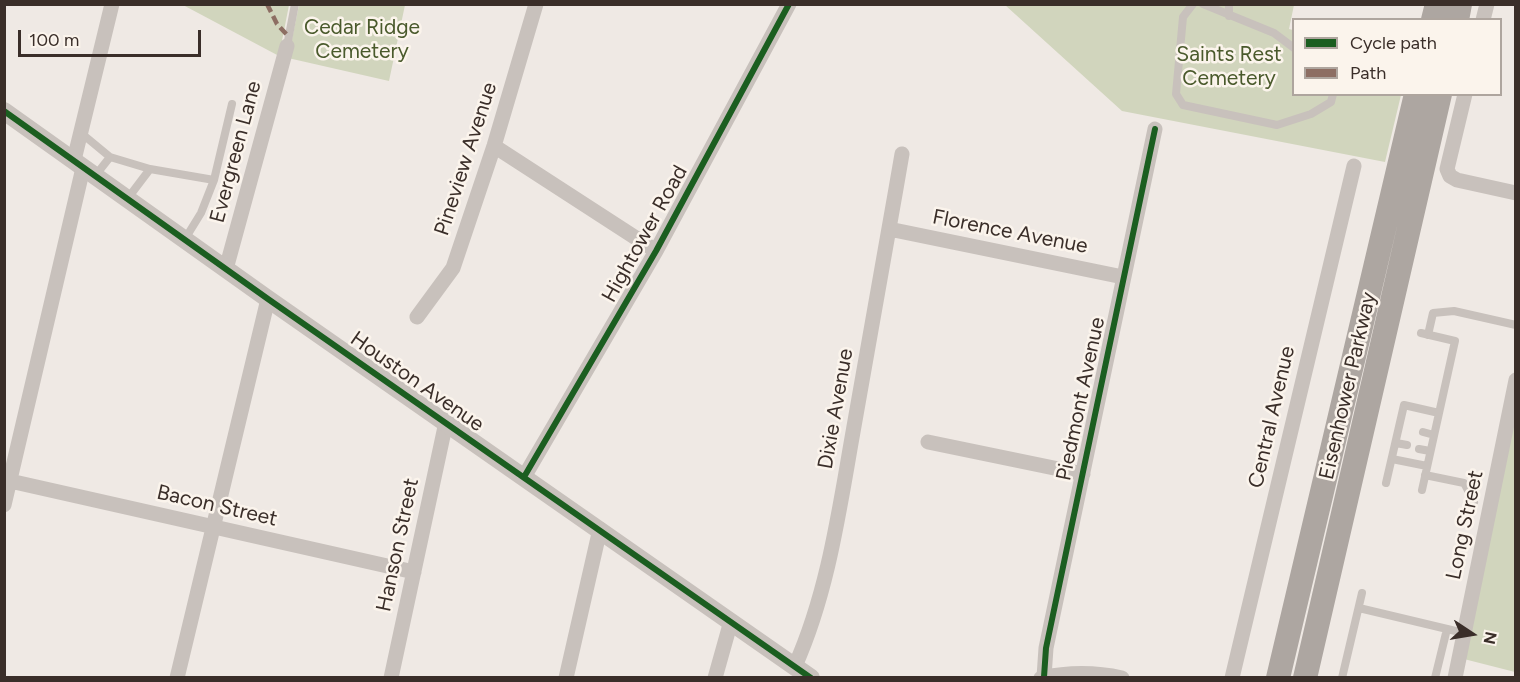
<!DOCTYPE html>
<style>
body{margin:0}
#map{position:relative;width:1520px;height:682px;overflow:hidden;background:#efe9e4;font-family:Figtree,sans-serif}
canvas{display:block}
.frame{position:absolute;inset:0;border:6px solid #3a2e29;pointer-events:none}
.legend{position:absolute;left:1292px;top:18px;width:210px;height:78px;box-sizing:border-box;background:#fbf4ec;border:2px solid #aea59e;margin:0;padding:8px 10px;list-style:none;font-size:18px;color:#3a2e29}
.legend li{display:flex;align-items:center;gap:12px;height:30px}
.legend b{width:30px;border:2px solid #aea59e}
.north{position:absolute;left:1442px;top:604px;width:60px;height:60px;-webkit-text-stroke:4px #fbf4ec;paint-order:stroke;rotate:102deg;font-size:16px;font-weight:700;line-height:24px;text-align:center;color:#3a2e29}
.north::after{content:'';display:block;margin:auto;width:21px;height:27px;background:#3a2e29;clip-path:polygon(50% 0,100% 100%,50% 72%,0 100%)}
.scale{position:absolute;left:18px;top:30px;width:183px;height:27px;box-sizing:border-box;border:3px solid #3a2e29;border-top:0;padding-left:8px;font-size:18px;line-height:21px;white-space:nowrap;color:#3a2e29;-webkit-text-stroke:4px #fbf4ec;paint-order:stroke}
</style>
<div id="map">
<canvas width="1520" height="682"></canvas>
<div class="frame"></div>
<ul class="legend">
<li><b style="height:8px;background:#1b5e20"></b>Cycle path</li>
<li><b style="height:8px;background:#8d6e63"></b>Path</li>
</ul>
<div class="north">N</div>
<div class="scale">100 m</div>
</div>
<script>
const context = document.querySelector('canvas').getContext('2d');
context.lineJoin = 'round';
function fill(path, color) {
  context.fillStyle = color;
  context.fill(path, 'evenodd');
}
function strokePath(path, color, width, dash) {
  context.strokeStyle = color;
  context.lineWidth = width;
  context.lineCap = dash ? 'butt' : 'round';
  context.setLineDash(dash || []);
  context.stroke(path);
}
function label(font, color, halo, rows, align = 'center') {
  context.font = font + ' Figtree,sans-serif';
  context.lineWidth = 5;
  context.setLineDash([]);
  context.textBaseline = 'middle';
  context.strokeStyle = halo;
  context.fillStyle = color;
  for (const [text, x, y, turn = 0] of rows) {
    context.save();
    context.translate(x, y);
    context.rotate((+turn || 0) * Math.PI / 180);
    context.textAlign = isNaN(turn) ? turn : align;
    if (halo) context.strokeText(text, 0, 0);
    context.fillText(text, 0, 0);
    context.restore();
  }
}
const green = new Path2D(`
 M183 5H289L279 56Z
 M299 5H405L389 81 288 58Z
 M1005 5H1294L1289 29 1293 30 1294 94 1401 95 1385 162 1122 111Z
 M1515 411V672L1460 658Z`);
const service = new Path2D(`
 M1193 4 1183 17 1176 94 1183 105 1277 125 1311 114 1331 102 1333 94
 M1203 4 1274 33 1294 48
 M1229 16V4
 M287 46 295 4
 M81 133 110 157
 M95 176 110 157 150 169
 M214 180 232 104
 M128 198 150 169 214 180 201 213 185 239
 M1421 333 1455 341 1422 490
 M1428 335 1433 313 1454 311 1516 325
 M1423 432 1434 435
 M1396 443 1407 445
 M1419 449 1430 451
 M1392 459 1427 466
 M1425 475 1464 483 1474 502
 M1386 483 1404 405 1439 413
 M1359 608 1464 633
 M1342 678 1362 593
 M1435 678 1447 629`);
const minor = new Path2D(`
 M1483 20 1487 4
 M1465 94 1447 169 1450 176 1457 180 1516 193
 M494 146 656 251
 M74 160 112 4
 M889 229 1123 277
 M226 269 287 46
 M417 317 453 268 494 146 536 4
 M928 442 1083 474
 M524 477 656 251 789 4
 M10 481 414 572
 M4 505 83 168
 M795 666C828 592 839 511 853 432 869 340 886 247 902 154
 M1044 677 1046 648 1155 129
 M177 678 268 299
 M391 678 446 422
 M566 678 600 529
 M715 678 731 621
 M1041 678C1069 672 1095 672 1122 678
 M1232 678 1354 166
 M1455 678 1516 380`);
const tertiary = new Path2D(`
 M4 111 268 299 811 678`);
const primary = new Path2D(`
 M1433 20 1437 4
 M1457 20 1460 4
 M1278 678 1416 94
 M1305 678 1440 94`);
const quiet = new Path2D(`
 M267 4 277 24 289 37`);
const cycleway = new Path2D(`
 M4 111 268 299 811 678
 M524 477 656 251 789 4
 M1044 677 1046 648 1155 129`);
const parkNames = [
 ["Cedar Ridge",362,28],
 ["Cemetery",362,52],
 ["Saints Rest",1229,55],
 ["Cemetery",1229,79]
];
const streetNames = [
 ["Evergreen Lane",236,152,-75],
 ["Pineview Avenue",466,159,-72],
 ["Florence Avenue",1010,232,11],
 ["Hightower Road",645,234,-61],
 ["Houston Avenue",417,382,35],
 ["Eisenhower Parkway",1348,386,-77],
 ["Piedmont Avenue",1081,399,-78],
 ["Dixie Avenue",836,409,-80],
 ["Central Avenue",1272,417,-77],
 ["Bacon Street",217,506,13],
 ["Long Street",1465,525,-78],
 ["Hanson Street",398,545,-78]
];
fill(green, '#d1d5bd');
strokePath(service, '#c8c1bc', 8);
strokePath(minor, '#c8c1bc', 15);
strokePath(tertiary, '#c8c1bc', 18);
strokePath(primary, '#ada6a1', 24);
strokePath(quiet, '#8d6e63', 4.5, [9, 4.5]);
strokePath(cycleway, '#1b5e20', 6);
label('21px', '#4a5a2c', '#fbf4ec', parkNames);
label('21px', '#3a2e29', '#fbf4ec', streetNames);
</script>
